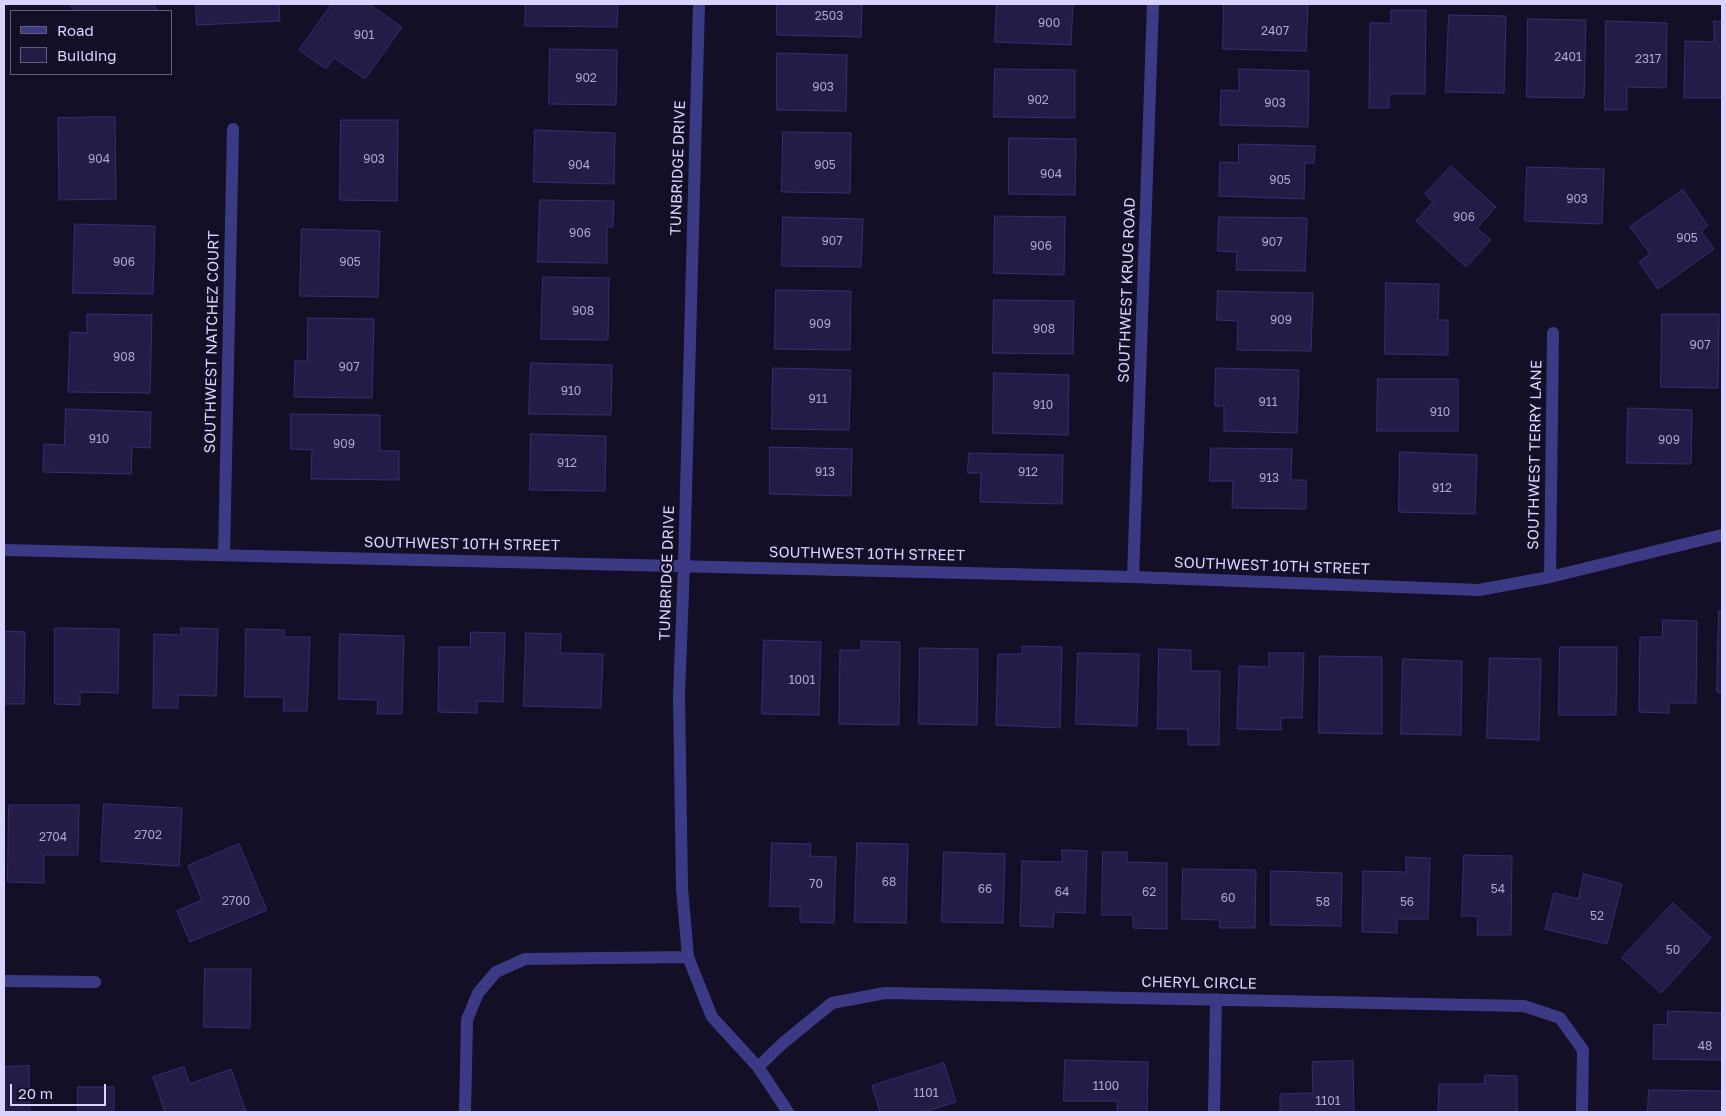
<!DOCTYPE html>
<style>
body{margin:0}
#map{position:relative;width:1726px;height:1116px;overflow:hidden;background:#130f26;font-family:"Golos Text",sans-serif}
canvas{display:block}
.frame{position:absolute;inset:0;border:5px solid #d9d4ff;pointer-events:none}
.legend{position:absolute;left:10px;top:10px;width:162px;height:65px;box-sizing:border-box;background:#130f26;border:1px solid #625e7d;margin:0;padding:6px 9px;list-style:none;font-size:15px;color:#d9d4ff}
.legend li{display:flex;align-items:center;gap:10px;height:25px}
.legend b{width:25px;border:1px solid #625e7d}
.scale{position:absolute;left:10px;top:1084px;width:96px;height:22px;box-sizing:border-box;border:2px solid #d9d4ff;border-top:0;padding-left:6px;font-size:15px;line-height:18px;white-space:nowrap;color:#d9d4ff;-webkit-text-stroke:4px #130f26;paint-order:stroke}
</style>
<div id="map">
<canvas width="1726" height="1116"></canvas>
<div class="frame"></div>
<ul class="legend">
<li><b style="height:6px;background:#3d3a85"></b>Road</li>
<li><b style="height:14px;background:#241b47"></b>Building</li>
</ul>
<div class="scale">20 m</div>
</div>
<script>
const context = document.querySelector('canvas').getContext('2d');
context.lineJoin = 'round';
function fill(path, color) {
  context.fillStyle = color;
  context.fill(path, 'evenodd');
}
function strokePath(path, color, width, dash) {
  context.strokeStyle = color;
  context.lineWidth = width;
  context.lineCap = dash ? 'butt' : 'round';
  context.setLineDash(dash || []);
  context.stroke(path);
}
function label(font, color, halo, rows, align = 'center') {
  context.font = font + ' "Golos Text",sans-serif';
  context.lineWidth = 4;
  context.setLineDash([]);
  context.textBaseline = 'middle';
  context.strokeStyle = halo;
  context.fillStyle = color;
  for (const [text, x, y, turn = 0] of rows) {
    context.save();
    context.translate(x, y);
    context.rotate((+turn || 0) * Math.PI / 180);
    context.textAlign = isNaN(turn) ? turn : align;
    if (halo) context.strokeText(text, 0, 0);
    context.fillText(text, 0, 0);
    context.restore();
  }
}
const building = new Path2D(`
 M70 4H153L158 11H75Z
 M196 4H279L280 21 197 25Z
 M332 4H369L402 27 365 79 334 58 326 69 299 50Z
 M526 4H618L617 27 525 26Z
 M777 4H862L861 37 777 35Z
 M997 4H1073L1071 45 995 42Z
 M1224 4H1308L1306 51 1223 49Z
 M1391 10H1426L1425 94H1389V108H1369L1370 23H1391Z
 M1449 15 1506 16 1504 93 1446 92Z
 M1528 19 1586 20 1584 98 1527 97Z
 M1606 21 1667 23 1666 88 1627 87V110H1605Z
 M1714 21 1722 22V98H1684L1685 41 1714 42Z
 M550 49 617 50 616 105 549 104Z
 M777 53 847 55 846 111 777 110Z
 M995 69 1075 70V118L994 117Z
 M1239 69 1309 71 1308 127 1220 125 1221 90 1239 91Z
 M115 117 116 199 59 200 58 118Z
 M341 120H398L397 201 340 200Z
 M535 130 615 133 614 184 534 182Z
 M783 132 851 133 850 193 782 192Z
 M1009 138 1076 139 1075 195 1009 194Z
 M1239 144 1315 146 1314 163H1305L1304 199 1219 196 1220 162 1238 163Z
 M1451 166 1496 207 1477 228 1491 240 1466 267 1416 221 1433 202 1425 194Z
 M1527 167 1604 169 1602 224 1525 221Z
 M1683 190 1708 226 1701 231 1714 249 1658 289 1639 262 1650 254 1630 227Z
 M540 200 614 201 613 227H607V263L538 262Z
 M995 216 1065 217 1064 275 994 273Z
 M783 217 863 219 861 267 782 266Z
 M1219 217 1307 218 1305 271 1236 270 1237 252 1218 251Z
 M75 224 155 226 153 294 73 293Z
 M302 229 380 231 378 297 300 296Z
 M543 277 609 278 608 340 541 339Z
 M1386 283 1439 284 1438 320H1448V355L1385 354Z
 M776 290 851 291 850 350 775 349Z
 M1218 291 1313 293 1311 351 1237 350 1238 321 1217 320Z
 M994 300 1074 301 1073 354 993 353Z
 M87 314 152 315 150 393 68 392 70 332 87 333Z
 M1662 314H1719L1718 388 1661 387Z
 M308 318 374 319 372 398 294 397 295 361H307Z
 M531 363 612 365 611 415 529 414Z
 M773 368 851 370 849 430 772 429Z
 M1216 368 1299 370 1297 433 1224 431V406H1215Z
 M994 373 1069 375 1068 435 993 433Z
 M1378 379H1458V431H1377Z
 M1628 408 1692 410 1691 464 1627 463Z
 M66 409 151 412 150 448 132 447 131 474 43 472 44 444 64 445Z
 M291 414 380 415V451H399V480L311 479 312 450 291 449Z
 M531 434 606 436 605 491 530 490Z
 M770 447 852 449 851 496 770 494Z
 M1211 448 1292 449 1291 480H1306V509L1232 508 1233 481H1210Z
 M1400 452 1477 455 1475 514 1399 512Z
 M969 453 1063 455 1062 504 980 502 981 473H968Z
 M1719 611H1722V693L1717 692Z
 M1663 620 1697 621 1696 703H1669V713L1639 712 1640 637H1662Z
 M55 628 119 629 118 693 80 692V705L55 704Z
 M181 628 218 629 216 696 178 695V708H153L154 634 181 635Z
 M246 629 284 630V637H310L307 711H283L284 697H245Z
 M4 631 25 632 24 704H4Z
 M471 632 505 633 503 702 477 701V713L438 712 439 647H470Z
 M526 633 561 634 560 653 603 654 601 708 524 706Z
 M340 634 404 636 402 714H377L378 700 339 699Z
 M764 640 821 642 819 715 762 714Z
 M861 641 900 642 899 725 839 724 840 650H861Z
 M1022 646 1062 647 1060 728 996 725 998 654H1022Z
 M1560 647H1617L1616 715H1559Z
 M920 648 978 649 977 725 919 724Z
 M1159 649 1191 650V671H1220L1219 745H1188V729H1158Z
 M1078 653 1139 654 1137 726 1076 724Z
 M1269 653H1304L1302 718H1281V730L1237 729 1239 666 1269 667Z
 M1320 656 1382 657V734L1319 733Z
 M1490 658 1541 659 1539 740 1487 738Z
 M1403 659 1462 661 1461 735 1401 734Z
 M104 804 182 808 179 866 101 861Z
 M9 805H79L78 855H44V883L8 882Z
 M772 843 811 844 810 856 836 857 834 923 800 922V907L770 906Z
 M857 843 908 844 906 923 855 922Z
 M239 844 267 910 190 942 177 911 202 900 188 866Z
 M1062 850 1087 851 1085 913 1054 912 1053 927 1020 926 1022 861 1062 862Z
 M944 852 1005 854 1003 923 942 922Z
 M1103 852H1127V862L1167 863V929L1133 928V915H1102Z
 M1464 855 1512 856 1511 935H1477L1478 916H1462Z
 M1406 857 1430 858 1428 919H1397V933L1362 932 1363 871 1406 872Z
 M1183 869 1256 870 1255 928H1219L1220 920 1182 919Z
 M1271 871 1342 873 1341 926 1271 925Z
 M1584 874 1622 884 1607 944 1545 929 1554 893 1578 899Z
 M1673 903 1711 938 1661 993 1622 958Z
 M205 969H251L250 1028 204 1027Z
 M1668 1011 1722 1013V1060L1653 1059 1654 1024 1667 1025Z
 M1065 1060 1148 1062 1147 1112H1117L1118 1101H1064Z
 M1353 1061 1354 1112H1280V1094L1313 1093 1312 1062Z
 M944 1063 956 1102 923 1112H880L872 1086Z
 M29 1066 30 1112H4V1067Z
 M184 1067 190 1084 231 1069 246 1112H165L153 1077Z
 M1485 1075 1517 1076V1112H1438L1439 1084H1484Z
 M78 1087H114V1112H78Z
 M1649 1090 1722 1091V1112H1648Z`);
const minor = new Path2D(`
 M699 4 684 565 679 696 682 888 688 957 712 1017 758 1067 788 1112
 M4 550 1133 577 1479 590 1550 577 1722 535
 M224 555 233 129
 M1133 577 1153 4
 M1550 577 1553 333
 M4 981 95 982
 M758 1067 783 1043 832 1003 885 993 1524 1006 1560 1018 1583 1050 1582 1112
 M465 1112 467 1020 478 993 496 972 525 959 688 957
 M1214 1112 1216 999`);
const numberNames = [
 ["2503",829,16],
 ["900",1049,23],
 ["2407",1275,31],
 ["901",364,35],
 ["2401",1568,57],
 ["2317",1648,59],
 ["902",586,78],
 ["903",823,87],
 ["902",1038,100],
 ["903",1275,103],
 ["904",99,159],
 ["903",374,159],
 ["904",579,165],
 ["905",825,165],
 ["904",1051,174],
 ["905",1280,180],
 ["903",1577,199],
 ["906",1464,217],
 ["906",580,233],
 ["905",1687,238],
 ["907",832,241],
 ["907",1272,242],
 ["906",1041,246],
 ["906",124,262],
 ["905",350,262],
 ["908",583,311],
 ["909",1281,320],
 ["909",820,324],
 ["908",1044,329],
 ["907",1700,345],
 ["908",124,357],
 ["907",349,367],
 ["910",571,391],
 ["911",818,399],
 ["911",1268,402],
 ["910",1043,405],
 ["910",1440,412],
 ["910",99,439],
 ["909",1669,440],
 ["909",344,444],
 ["912",567,463],
 ["913",825,472],
 ["912",1028,472],
 ["913",1269,478],
 ["912",1442,488],
 ["1001",802,680],
 ["2702",148,835],
 ["2704",53,837],
 ["68",889,882],
 ["70",816,884],
 ["66",985,889],
 ["54",1498,889],
 ["64",1062,892],
 ["62",1149,892],
 ["60",1228,898],
 ["2700",236,901],
 ["58",1323,902],
 ["56",1407,902],
 ["52",1597,916],
 ["50",1673,950],
 ["48",1705,1046],
 ["1100",1106,1086],
 ["1101",926,1093],
 ["1101",1328,1101]
];
const streetNames = [
 ["TUNBRIDGE DRIVE",678,168,-88],
 ["SOUTHWEST KRUG ROAD",1127,290,-88],
 ["SOUTHWEST NATCHEZ COURT",212,342,-89],
 ["SOUTHWEST TERRY LANE",1535,455,-89],
 ["SOUTHWEST 10TH STREET",462,544,1],
 ["SOUTHWEST 10TH STREET",867,554,1],
 ["SOUTHWEST 10TH STREET",1272,566,2],
 ["TUNBRIDGE DRIVE",667,573,-88],
 ["CHERYL CIRCLE",1199,983,1]
];
fill(building, '#241b47');
strokePath(building, '#3b2d73', 1);
strokePath(minor, '#3d3a85', 12);
label('12px', '#aca6d1', null, numberNames);
label('15px', '#d9d4ff', '#130f26', streetNames);
</script>
